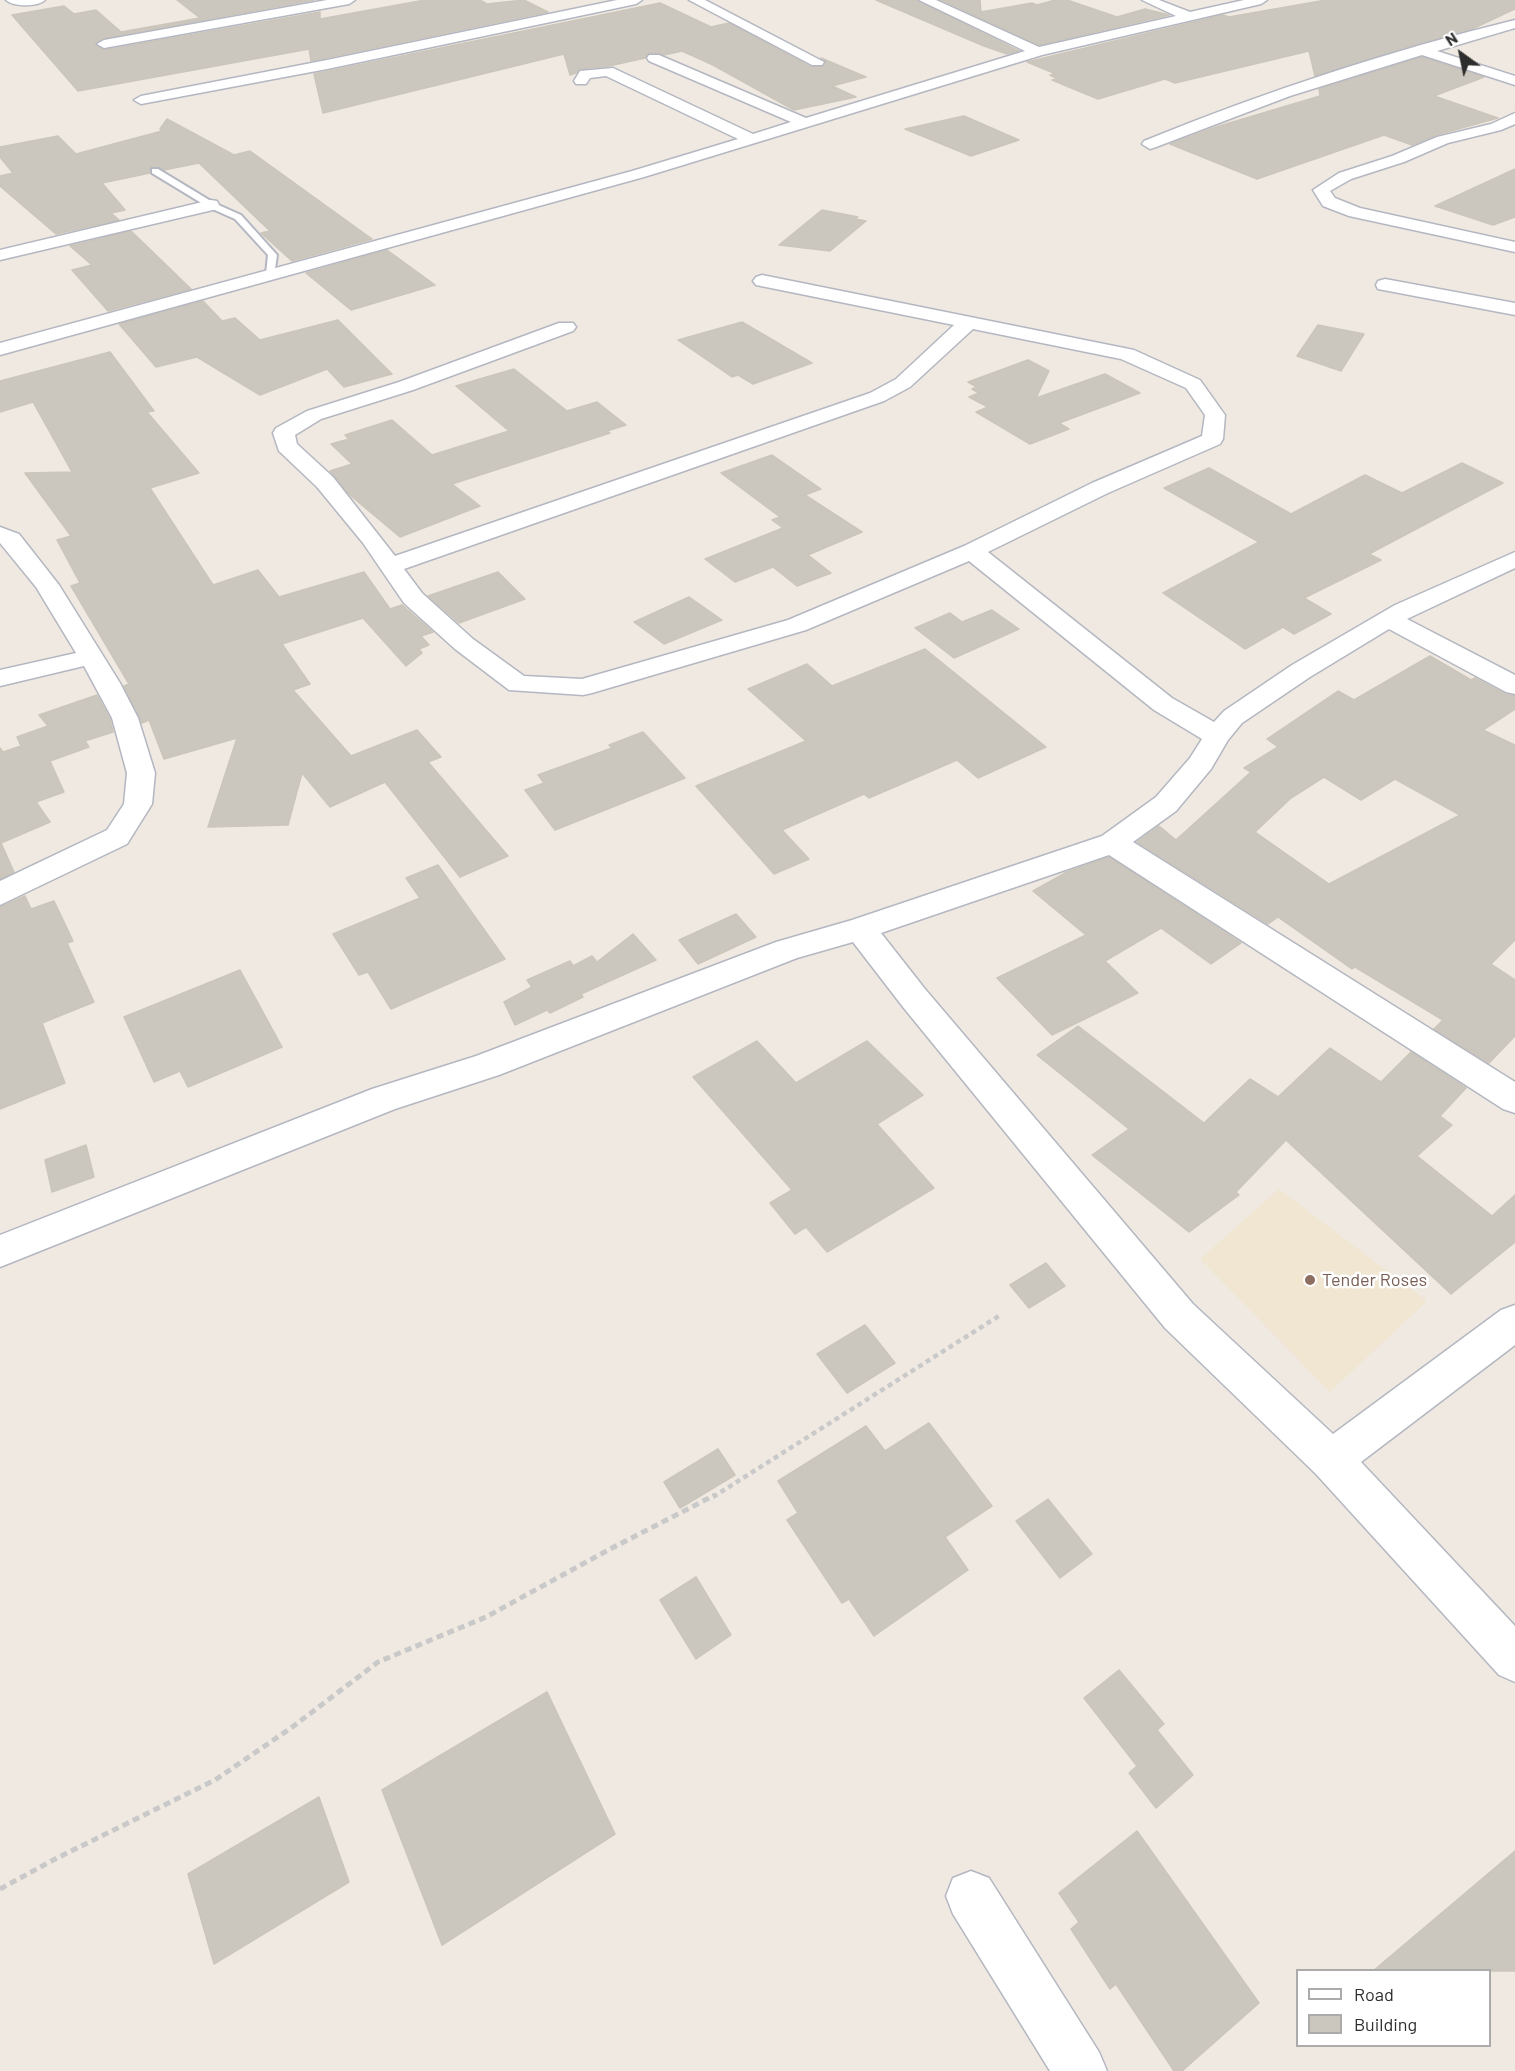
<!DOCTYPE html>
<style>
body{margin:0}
#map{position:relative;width:1515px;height:2071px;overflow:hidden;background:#efe9e1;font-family:Barlow,sans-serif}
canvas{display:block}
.legend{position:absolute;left:1296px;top:1969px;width:195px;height:78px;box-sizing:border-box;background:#fff;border:2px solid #ababab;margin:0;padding:8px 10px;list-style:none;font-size:18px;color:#2e2e2e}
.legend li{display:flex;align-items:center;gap:12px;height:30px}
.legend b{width:30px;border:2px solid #ababab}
.north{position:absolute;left:1431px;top:24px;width:60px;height:60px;-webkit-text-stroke:4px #fff;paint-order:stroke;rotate:327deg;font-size:16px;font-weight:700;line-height:24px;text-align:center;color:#2e2e2e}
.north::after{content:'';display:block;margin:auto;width:21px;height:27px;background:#2e2e2e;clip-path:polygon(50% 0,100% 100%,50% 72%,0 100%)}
</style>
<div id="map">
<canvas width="1515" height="2071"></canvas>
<ul class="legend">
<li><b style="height:8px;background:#fff"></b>Road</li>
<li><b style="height:16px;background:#cbc7bf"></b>Building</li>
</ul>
<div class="north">N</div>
</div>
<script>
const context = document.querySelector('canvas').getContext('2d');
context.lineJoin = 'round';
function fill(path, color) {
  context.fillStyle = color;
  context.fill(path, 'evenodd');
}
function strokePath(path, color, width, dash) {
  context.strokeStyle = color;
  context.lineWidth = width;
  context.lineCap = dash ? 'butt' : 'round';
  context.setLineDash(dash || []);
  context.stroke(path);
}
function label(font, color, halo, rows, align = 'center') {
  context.font = font + ' Barlow,sans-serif';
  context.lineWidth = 5;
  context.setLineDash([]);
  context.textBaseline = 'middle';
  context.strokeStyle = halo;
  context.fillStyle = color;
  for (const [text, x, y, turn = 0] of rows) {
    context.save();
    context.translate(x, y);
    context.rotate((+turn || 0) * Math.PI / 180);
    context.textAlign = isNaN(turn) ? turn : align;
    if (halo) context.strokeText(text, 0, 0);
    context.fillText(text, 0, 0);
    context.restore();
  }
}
const education = new Path2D(`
 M1279 1189 1427 1301 1330 1392 1200 1259Z`);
const building = new Path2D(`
 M177 0H314L104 38 95 45 104 50 320 12V19L425 0H480L487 4 524 0 548 12 311 61 309 49 78 91 12 15 64 6 74 14 96 10 121 32 200 18Z
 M876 0H917L1019 51 1007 54 984 46Z
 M941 0H980L981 12 1032 3 1037 5 1055 0H1067L1117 17 1145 9 1169 15 1039 45Z
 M1326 0H1515V9L1472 29 1315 76 1309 51 1175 83 1165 79 1098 99 1052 80 1058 79 1050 75 1056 74 1027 62 1223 15 1229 17Z
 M660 3 711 27 729 23 811 67 824 66 826 61 821 58 866 77 832 86 856 97 794 110 713 65 682 51 664 55 649 53 645 58 609 66 580 69 576 73 570 75 564 54 323 113 314 74Z
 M1422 57 1484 77 1434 96 1498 118 1436 135 1412 145 1384 135 1257 179 1170 144 1216 127 1320 96 1319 89Z
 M964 116 1019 140 971 156 905 129Z
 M167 119 234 155 250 151 372 239 292 261 261 233 270 231 199 163 164 170 152 167 150 173 102 183 125 210 111 213 119 220 56 234 0 186V176L13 173 0 157V147L58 136 76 154 162 131 160 129Z
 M1515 169V217L1493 225 1435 206Z
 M822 210 858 217 855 219 866 221 830 251 779 245Z
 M131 231 191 289 108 311 72 270 92 265 70 246Z
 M387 250 435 285 351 310 306 273Z
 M203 301 222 321 235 318 260 340 338 320 392 374 344 387 327 369 260 395 197 357 156 367 119 324Z
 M742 322 812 363 753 384 738 375 732 377 678 340Z
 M1318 325 1364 334 1341 371 1297 356Z
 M110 352 154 411 147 412 199 473 150 488 213 585 258 570 279 597 364 572 390 609 402 605 433 632 421 636 429 645 419 649 422 653 406 666 363 618 282 644 310 684 293 690 351 756 417 730 441 757 428 762 508 856 460 877 385 782 330 807 302 773 288 825 208 827 237 738 164 759 149 720 142 723 124 686 129 684 71 586 80 583 57 540 71 536 25 473 72 472 33 402 0 412V381Z
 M1028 360 1049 371 1036 398 1105 374 1140 393 1059 423 1069 429 1030 444 976 412 988 407 969 397 979 393 972 389 977 387 968 382Z
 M514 369 567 411 597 402 626 425 607 431 610 433 452 484 480 506 400 537 350 495 330 471 352 464 331 444 349 439 345 435 392 420 432 455 509 431 456 386Z
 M772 455 821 489 805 495 862 532 808 555 831 573 797 586 773 567 735 582 705 559 783 528 772 520 780 517 721 473Z
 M1462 463 1503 483 1369 554 1381 560 1304 598 1331 614 1294 634 1283 627 1245 649 1163 593 1259 542 1164 488 1209 468 1291 514 1365 475 1402 493Z
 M498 572 525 599 459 623 428 596Z
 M689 597 722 620 664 644 634 622Z
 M992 610 1019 629 954 658 915 628 950 613 962 622Z
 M925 649 1046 747 978 778 957 760 869 798 864 794 782 830 809 859 774 874 696 786 806 741 748 689 807 664 832 686Z
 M1430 656 1471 680 1475 678 1505 694 1515 696V709L1483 730 1515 745V940L1491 964 1515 980V1036L1489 1063 1434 1029 1443 1020 1355 967 1352 969 1278 917 1268 924 1137 842 1159 826 1176 840 1251 772 1244 768 1278 747 1267 739 1338 691 1354 700ZM1324 777 1361 800 1395 779 1460 815 1329 884 1255 832 1291 798Z
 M97 695 110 719 113 732 85 741 89 747 50 761 64 792 36 802 50 822 1 843 14 872 0 879V748L3 752 21 746 17 737 48 726 39 715Z
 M643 732 685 778 555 830 525 790 544 783 538 775 612 748 609 745Z
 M1109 857 1241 943 1211 964 1161 928 1105 961 1138 993 1052 1035 997 978 1086 935 1033 891 1067 872Z
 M438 865 505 959 391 1009 368 972 359 975 333 934 420 898 406 878Z
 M25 896 31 909 54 901 73 941 67 943 94 1002 42 1023 65 1083 0 1109V907Z
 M736 914 756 937 698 964 679 940Z
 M633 934 656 960 581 994 583 997 550 1013 547 1010 515 1025 504 1002 532 987 527 980 570 961 573 966 592 956 597 962Z
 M240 970 282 1047 188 1087 180 1071 154 1082 124 1017Z
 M1078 1026 1204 1123 1250 1079 1278 1097 1330 1048 1381 1082 1411 1052 1466 1088 1440 1116 1452 1125 1417 1156 1492 1216 1515 1195V1242L1451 1294 1286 1140 1236 1192 1239 1195 1189 1232 1092 1155 1129 1129 1037 1055Z
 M757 1041 796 1083 867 1041 923 1095 877 1124 934 1188 827 1252 806 1227 795 1234 770 1203 792 1190 693 1077Z
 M86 1145 94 1177 52 1192 45 1160Z
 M1046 1263 1065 1286 1029 1308 1010 1285Z
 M865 1325 895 1363 847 1393 817 1354Z
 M929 1423 992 1506 945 1537 968 1570 874 1636 849 1599 842 1603 787 1520 798 1513 778 1481 866 1426 885 1451Z
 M718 1449 735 1475 680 1508 664 1482Z
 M1048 1499 1092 1554 1060 1578 1016 1521Z
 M696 1577 731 1635 696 1659 660 1600Z
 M1119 1670 1164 1724 1157 1730 1193 1775 1156 1808 1129 1773 1137 1766 1084 1698Z
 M547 1692 615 1834 442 1945 382 1790Z
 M319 1797 349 1882 214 1964 188 1874Z
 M1137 1831 1259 2003 1182 2071H1174L1116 1984 1110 1989 1071 1929 1079 1922 1059 1893Z
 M1515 1851V1971H1373Z`);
const pathFar1 = new Path2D(`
 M713 1497 1002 1314`);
const path = new Path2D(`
 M0 1889 57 1858 215 1780 291 1728 378 1662 486 1617 610 1549 715 1495`);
const lane = new Path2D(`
 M152 169H158L214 203 241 215 277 255 274 276 266 274 268 255 235 219 208 207 152 173Z`);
const street = new Path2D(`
 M6 0H45C38 7 13 7 6 0Z
 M327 0H355L349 4 104 48 97 44 104 40Z
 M617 0H642L636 4 327 69 141 104 134 100 141 96 327 60Z
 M689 0H705L824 62 822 65H812Z
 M919 0H936L1039 47 1176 16 1142 0H1159L1190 12 1244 0H1267L1261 4 1042 55 644 177 0 355V343L632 171 738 139 606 76 590 78 586 84H576L574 81 580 71 613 68 753 134 791 122 649 61 647 58 649 55H659L806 118 1025 51Z
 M1515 20V28L1437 51 1515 76V85L1422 55 1290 96 1156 147 1150 149 1142 144 1144 141C1264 92 1389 51 1515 20Z
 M1515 113V124L1501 130 1448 143 1404 162 1351 179 1330 191 1335 198 1360 208 1515 242V252L1349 216 1323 206 1313 190 1339 173 1392 156 1437 137 1491 124Z
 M211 200 217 201 219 205 217 209 0 260V250Z
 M762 275 1134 350 1200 380 1225 415 1223 439 1220 444 1108 493 988 552 1172 698 1214 722 1224 711 1292 665 1395 605 1515 552V568L1407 619 1515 675V694L1506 692 1389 629 1310 677 1242 723 1228 740 1211 769 1176 811 1133 842 1515 1082V1113L1503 1109 1109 855 881 933 925 989 1193 1304 1333 1434 1501 1310 1515 1305V1345L1361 1462 1515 1626V1682L1499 1675 1316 1474 1165 1328 903 1007 853 942 797 958 499 1075 395 1109 0 1267V1235L372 1089 476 1056 776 942 852 920 1102 836 1156 797 1190 758 1202 739 1154 710 969 561 806 630 592 693 583 695 509 690 455 649 404 603 363 543 317 487 279 451 273 433 276 428 307 411 399 382 559 323H573L576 327 573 331 413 390 321 419 295 435 297 444 333 477 395 556 870 393 896 379 954 325 756 285 753 281 756 277ZM973 329 1121 359 1186 388 1205 415 1202 436 1092 483 964 546 788 620 582 679 524 676 473 639 422 593 404 569 884 401 910 387Z
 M1385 279 1515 303V315L1378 289 1376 285 1378 281Z
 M0 527 19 534 59 585 120 683 138 718 155 773 152 804 127 844 0 905V881L107 830 124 804 127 773 112 718 84 666 0 686V670L76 653 36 587 0 543Z
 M971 1871 989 1878 1099 2052 1107 2071H1050L953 1914 946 1896 953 1878Z`);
const markers = [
 [1310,1280,6,"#8d6e63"]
];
const educationNames = [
 ["Tender Roses",1322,1280]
];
fill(education, '#f0e6d1');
fill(building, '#cbc7bf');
strokePath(building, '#cbc5ba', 1.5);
strokePath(lane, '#b4b7c1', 4);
strokePath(street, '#b4b7c1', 3);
strokePath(pathFar1, '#c9c9c9', 4.5, [5, 4]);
strokePath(path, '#c9c9c9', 5, [7, 4.5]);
fill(lane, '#fff');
fill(street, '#fff');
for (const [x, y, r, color] of markers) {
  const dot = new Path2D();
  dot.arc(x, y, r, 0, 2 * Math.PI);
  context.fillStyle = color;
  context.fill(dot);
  strokePath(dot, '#fff', 2);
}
label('18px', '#785e54', '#fff', educationNames, 'left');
</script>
